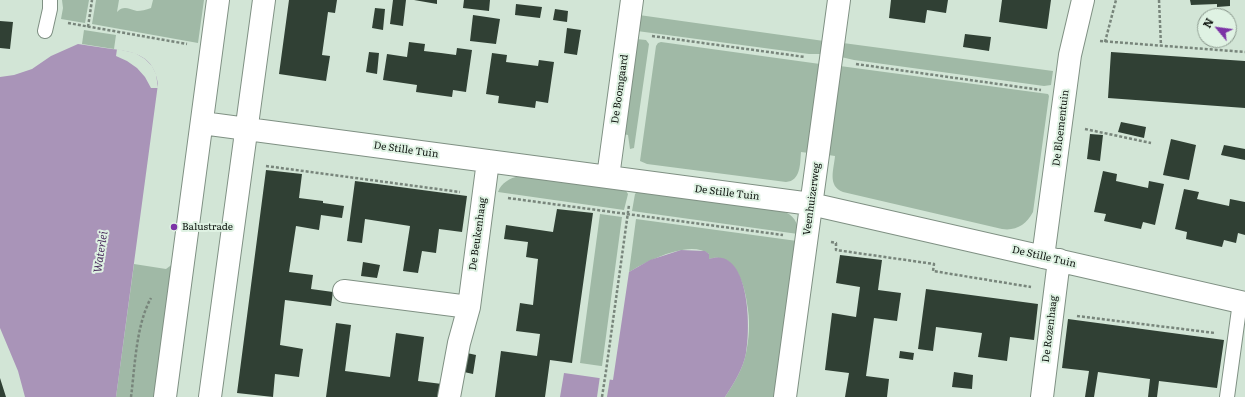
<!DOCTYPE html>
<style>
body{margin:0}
#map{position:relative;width:1245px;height:397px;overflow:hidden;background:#d2e5d6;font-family:Literata,serif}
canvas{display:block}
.north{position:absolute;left:1197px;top:8px;width:40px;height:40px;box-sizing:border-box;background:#dff2e3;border:1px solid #8b998e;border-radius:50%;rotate:299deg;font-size:11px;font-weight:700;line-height:16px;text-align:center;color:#0e140f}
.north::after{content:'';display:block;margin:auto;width:14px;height:18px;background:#7c33a6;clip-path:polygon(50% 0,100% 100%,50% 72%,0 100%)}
</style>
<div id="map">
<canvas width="1245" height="397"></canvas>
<div class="north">N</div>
</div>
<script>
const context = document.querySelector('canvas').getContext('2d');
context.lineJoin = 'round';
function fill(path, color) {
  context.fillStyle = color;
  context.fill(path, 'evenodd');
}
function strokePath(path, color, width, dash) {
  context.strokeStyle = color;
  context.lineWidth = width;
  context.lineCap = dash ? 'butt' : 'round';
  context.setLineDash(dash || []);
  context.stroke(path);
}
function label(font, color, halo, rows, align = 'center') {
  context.font = font + ' Literata,serif';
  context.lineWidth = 4;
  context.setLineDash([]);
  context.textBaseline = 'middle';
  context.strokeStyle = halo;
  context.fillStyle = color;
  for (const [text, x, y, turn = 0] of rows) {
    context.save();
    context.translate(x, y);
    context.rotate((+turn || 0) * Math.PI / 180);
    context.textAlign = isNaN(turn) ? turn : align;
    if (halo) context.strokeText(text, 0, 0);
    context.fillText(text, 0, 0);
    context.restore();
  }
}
const green = new Path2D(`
 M62 0H89L85 23 61 19 63 8Z
 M96 0H119L117 12C124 5 128 9 137 11 141 11 146 10 151 8L153 0H204L198 43 92 24Z
 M639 15 824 41 822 54H809L637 31Z
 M84 30 116 35 114 49 82 44Z
 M636 39 646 40 649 44 634 148 630 149 628 135 623 134Z
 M661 42 820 64 809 153 801 152C800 163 801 181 786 182L647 164 640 161 656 46 658 43Z
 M843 43 1053 71 1051 85 1044 86 854 60 841 57Z
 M840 66 1048 94 1049 96 1033 212C1026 225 1016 231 1002 229L843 192C827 186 834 169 835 156L828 155Z
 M519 176 626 191 628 194 624 210 498 192C501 183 510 178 519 176Z
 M637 192 782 211C793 214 799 223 798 234L632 211 635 194Z
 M600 214 622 217 602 366H601L580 363Z
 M636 219 797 241 775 397H725C734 383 743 369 746 353 749 339 750 324 748 310 746 290 737 250 709 259V254C690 239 647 261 629 272Z
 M174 263 157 397H116L134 264 166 269Z`);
const water = new Path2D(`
 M78 44C89 46 100 47 112 49 136 52 154 56 158 84L116 397H25L18 371 0 328V77L14 75 32 69 51 56Z
 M681 250 705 251 709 254V259C750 245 751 329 746 353 743 369 734 383 725 397H560L564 373 613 380 629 272 650 260Z`);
const pier = new Path2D(`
 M117 49 135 53 145 59 152 66 156 74 158 88H151L145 77 137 68 127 61 116 56Z
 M600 376 610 378 607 397H597Z`);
const building = new Path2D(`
 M289 0H337L335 13 328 12 322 55 330 56 326 81 279 74Z
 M393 0H406L403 26 390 24Z
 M414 0H437V4Z
 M464 0H490L489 11 463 8Z
 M891 0H948L946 13 927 10 925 23 889 18Z
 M1002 0H1051L1047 29 999 22Z
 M1190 0H1230V6L1217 7V4L1191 5Z
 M516 4 542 7 540 18 515 15Z
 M375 8 385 9 383 30 372 28Z
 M555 9 568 11 567 22 553 20Z
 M473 15 500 19 496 44 470 41Z
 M0 21 13 22 10 49 0 48Z
 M567 28 581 30 577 55 564 53Z
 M965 34 991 37 989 51 963 47Z
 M409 42 425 44 424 51 441 53 456 55 457 48 472 50 466 92 453 90 452 97 416 92 417 85 383 80 387 54 407 57Z
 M369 52 379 53 377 74 366 72Z
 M1111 52 1245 61V108L1108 98Z
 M492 53 507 55 506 62 538 66 539 60 554 62 548 103 536 101 535 108 498 103 499 96 486 94Z
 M1121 122 1146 127 1144 138 1118 132Z
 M1090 134 1103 135 1100 161 1087 159Z
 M1171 139 1196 145 1189 180 1163 175Z
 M1224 145 1245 149V160L1221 155Z
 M266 170 302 174 299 198 323 201V203L344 206 342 218 321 215 319 230 296 226 289 272 313 275 311 289 333 292 331 306 285 300 280 345 303 349 301 362 299 377 275 374 273 397 237 393Z
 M1103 171 1117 174 1116 181 1148 188 1149 181 1164 184 1155 225 1143 222 1141 229 1104 221 1106 214 1094 212Z
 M355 181 467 196 462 232 439 229 436 253 422 251 418 273 403 271 410 226 365 219 362 243 347 241Z
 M1184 189 1199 192 1197 199 1229 206 1230 199 1245 202V235L1238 233 1236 243 1224 240 1222 247 1186 239 1187 232 1175 229Z
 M557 209 593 213 572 363 550 360 545 397H495L501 351 537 356 540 334 516 331 520 303 533 305 538 259 526 257 528 242 504 239 506 225 553 232Z
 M840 255 882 260 878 290 901 293 897 321 874 318 866 376 889 379 887 397H845L849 373 825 370 832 313 856 317 860 287 836 283Z
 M363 262 380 265 377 278 361 276Z
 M926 289 1038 304 1034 340 1010 337 1007 361 993 359 978 357 982 333 936 327 933 351 918 349Z
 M1068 319 1224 340 1217 388 1159 381 1157 397H1148L1150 379 1098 372 1094 397H1085L1089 371 1062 368Z
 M336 323 351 325 345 371 390 377 396 333 424 337 418 381 442 384 440 397H326Z
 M900 351 914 353 913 360 899 358Z
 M467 353 476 355 473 374 464 372Z
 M954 372 973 375 972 389 952 387Z
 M0 378 6 397H0Z`);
const path = new Path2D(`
 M1159 0 1161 46
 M68 23 187 44
 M88 27 92 0
 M652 36 805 57
 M1100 41 1245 52
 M1105 42 1116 0
 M856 64 1041 90
 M1085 129 1151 143
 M266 166 460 192
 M508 198 783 235
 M831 242 836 243V250L934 264 933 271 1031 287
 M1077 316 1215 333
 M131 397C135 366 136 325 151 298
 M602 397 606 371 629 205`);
const lane = new Path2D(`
 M45 31 50 9V0
 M1227 397 1240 302`);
const street = new Path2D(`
 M202 123 811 204 1245 303
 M608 177 632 0
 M1043 257 1070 55 1083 0
 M344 291 469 307
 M165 397 218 0
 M210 397 264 0
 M449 397 459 343 469 307 488 161
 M785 397 839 0
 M1042 397 1059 260`);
const markers = [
 [174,227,4,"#7c33a6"]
];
const streetNames = [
 ["De Boomgaard",620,89,-82],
 ["De Bloementuin",1061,128,-83],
 ["De Stille Tuin",406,150,8],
 ["De Stille Tuin",727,193,7],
 ["Veenhuizerweg",812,199,-82],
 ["De Beukenhaag",478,234,-82],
 ["De Stille Tuin",1044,257,13],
 ["De Rozenhaag",1050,329,-83]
];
const poiNames = [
 ["Balustrade",182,227]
];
const waterNames = [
 ["Waterlei",101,252,-81]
];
fill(green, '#a0b9a6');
fill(water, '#a994b8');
fill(pier, '#d2e5d6');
fill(building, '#304034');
strokePath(lane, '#7f9083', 16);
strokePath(street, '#7f9083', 24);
strokePath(path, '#78857b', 2.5, [3, 2]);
strokePath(lane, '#fff', 14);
strokePath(street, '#fff', 22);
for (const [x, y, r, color] of markers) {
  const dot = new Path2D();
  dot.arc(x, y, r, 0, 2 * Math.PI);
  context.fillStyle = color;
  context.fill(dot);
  strokePath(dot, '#dff2e3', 1.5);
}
label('10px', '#0e140f', '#dff2e3', streetNames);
label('10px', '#0e140f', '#dff2e3', poiNames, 'left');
label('italic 11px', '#4b2f5e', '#dff2e3', waterNames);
</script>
